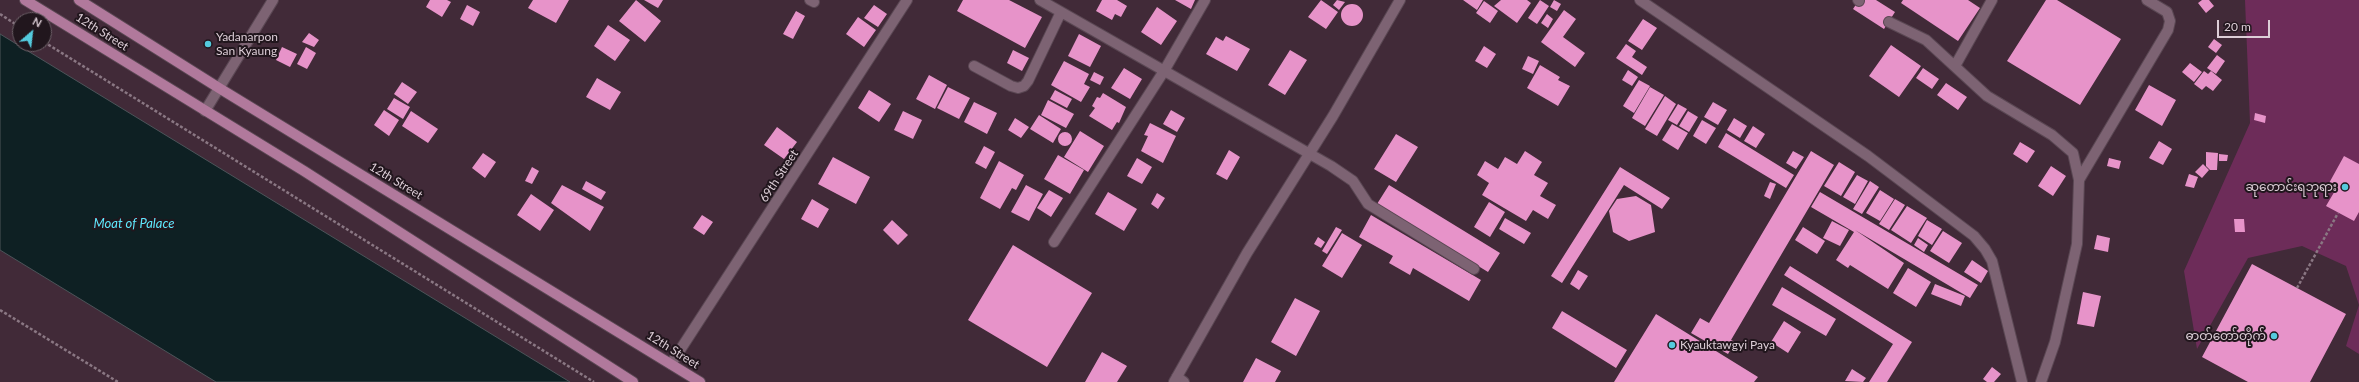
<!DOCTYPE html>
<html>
<head>
<meta charset="utf-8">
<style>
  body { margin:0 }
  #map { position:relative; width:2359px; height:382px; overflow:hidden; background:#412a38; font-family:Lato,sans-serif }
  canvas { display:block }
  .north { position:absolute; left:12px; top:12px; width:40px; height:40px; box-sizing:border-box; background:#21161d; border:1px solid #6c6067; border-radius:50%; rotate:28deg; font-size:11px; font-weight:700; line-height:16px; text-align:center; color:#ddced7 }
  .north::after { content:''; display:block; margin:auto; width:14px; height:18px; background:#54cadd; clip-path:polygon(50% 0,100% 100%,50% 72%,0 100%) }
  .scale { position:absolute; left:2217px; top:20px; width:53px; height:18px; box-sizing:border-box; border:2px solid #ddced7; border-top:0; padding-left:5px; font-size:12px; line-height:14px; white-space:nowrap; color:#ddced7; -webkit-text-stroke:3px #21161d; paint-order:stroke }
</style>
</head>
<body>
<div id="map">
<canvas width="2359" height="382"></canvas>
<div class="north">N</div>
<div class="scale">20 m</div>
</div>
<script>
const context = document.querySelector('canvas').getContext('2d');
context.lineJoin = 'round';
function fill(path, color) { context.fillStyle = color; context.fill(path, 'evenodd'); }
const poly = rows => new Path2D(rows.map(r => 'M' + r).join(''));
function strokePath(path, color, width, dash) { context.strokeStyle = color; context.lineWidth = width; context.lineCap = dash ? 'butt' : 'round'; context.setLineDash(dash || []); context.stroke(path); }
function label(font, color, halo, rows, align = 'center') {
  context.font = font + ' Lato,"Noto Sans Myanmar",sans-serif'; context.lineWidth = 4; context.setLineDash([]); context.textBaseline = 'middle'; context.strokeStyle = halo; context.fillStyle = color; for (const [text, x, y, turn = 0] of rows) {
    context.save(); context.translate(x, y); context.rotate((+turn || 0) * Math.PI / 180); context.textAlign = isNaN(turn) ? turn : align; if (halo) context.strokeText(text, 0, 0); context.fillText(text, 0, 0); context.restore();
  }
}
const green = poly([
  [2245,0,2359,0,2359,354,2346,346,2359,305,2346,266,2302,246,2248,258,2197,349,2184,271,2250,123]
]);
const water = poly([
  [0,34,570,382,216,382,0,250,0,34]
]);
const building = poly([
  [430,0,447,0,451,2,442,17,426,7],
  [533,0,569,0,556,23,528,8],
  [636,0,661,21,645,42,619,21],
  [644,0,663,0,658,8],
  [963,0,1009,0,1042,17,1025,48,957,11],
  [1102,0,1117,0,1127,6,1121,17,1115,14,1112,20,1096,11],
  [1175,0,1195,0,1191,9],
  [1321,0,1338,12,1326,29,1308,17],
  [1337,0,1345,2,1339,10,1333,5],
  [1463,0,1483,0,1477,10],
  [1501,0,1527,0,1531,3,1517,23,1494,6],
  [1540,0,1549,6,1537,24,1528,18],
  [1554,0,1561,4,1557,11,1550,7],
  [1859,0,1876,0,1895,12,1884,29,1853,9],
  [1903,0,1968,0,1980,8,1958,41,1901,3],
  [2046,0,2057,0,2121,39,2080,105,2007,61],
  [2202,0,2209,0,2214,6,2206,13,2198,3],
  [1484,1,1498,11,1490,23,1476,13],
  '1341 15a11 11 0 1 1 22 0a11 11 0 1 1-22 0Z',
  [467,5,480,12,473,26,460,19],
  [874,5,887,14,878,27,864,18],
  [1157,7,1177,21,1161,45,1141,32],
  [1564,10,1576,19,1563,37,1585,53,1575,67,1541,42],
  [796,11,805,16,793,39,783,34],
  [1547,14,1553,19,1548,28,1541,23],
  [858,17,876,30,864,47,846,34],
  [1643,19,1657,28,1642,50,1628,41],
  [608,25,630,40,615,61,594,46],
  [309,33,319,40,314,47,302,42],
  [1079,34,1101,46,1090,67,1068,56],
  [1226,36,1250,49,1237,71,1206,54,1216,37,1223,41],
  [2214,39,2222,45,2216,53,2208,47],
  [1626,44,1636,51,1632,57,1647,67,1642,75,1616,58],
  [1891,45,1921,66,1899,97,1869,76],
  [1484,46,1496,54,1487,68,1475,61],
  [282,47,297,54,290,67,276,60],
  [306,47,316,53,307,69,297,64],
  [1013,50,1029,58,1022,71,1007,63],
  [1290,50,1307,60,1285,95,1268,85],
  [2217,55,2225,61,2216,74,2207,68],
  [1528,56,1539,61,1533,74,1522,69],
  [1064,61,1089,74,1084,84,1090,87,1081,102,1051,85],
  [2190,63,2202,72,2194,82,2182,72],
  [1540,65,1560,77,1558,80,1570,86,1558,106,1527,88],
  [1124,68,1142,79,1130,99,1111,88],
  [1923,68,1939,79,1932,89,1916,78],
  [1628,70,1638,77,1632,86,1622,80],
  [2204,71,2208,74,2211,71,2222,80,2213,91,2206,86,2202,90,2194,84],
  [1094,72,1104,77,1100,85,1090,80],
  [929,75,947,85,935,109,916,99],
  [597,78,621,92,610,110,586,97],
  [1639,80,1650,86,1634,113,1623,106],
  [402,82,417,92,408,104,394,94],
  [1946,83,1967,97,1958,110,1937,95],
  [2149,85,2176,100,2162,126,2135,110],
  [948,87,970,98,959,119,937,108],
  [1650,87,1664,95,1645,126,1632,118],
  [869,90,891,104,879,122,858,108],
  [1055,90,1072,99,1067,108,1050,99],
  [1103,93,1126,107,1119,123,1117,122,1112,130,1089,116,1095,108,1092,106,1097,97,1100,98],
  [1665,96,1676,104,1657,136,1645,129],
  [394,98,410,107,403,119,387,109],
  [1048,100,1074,114,1066,128,1041,115],
  [974,102,997,113,987,134,964,122],
  [1713,102,1727,110,1718,125,1704,117],
  [1678,104,1687,109,1677,125,1668,120],
  [384,110,399,120,389,136,374,125],
  [1171,110,1185,118,1177,132,1163,124],
  [411,111,438,129,428,143,402,126],
  [903,111,922,120,913,139,894,130],
  [1688,111,1698,117,1689,132,1679,126],
  [2255,113,2266,116,2265,123,2254,120],
  [1039,115,1061,129,1053,143,1030,129],
  [1015,118,1029,127,1021,138,1008,130],
  [1734,118,1747,126,1740,138,1727,130],
  [1702,120,1716,128,1706,144,1693,136],
  [1150,123,1176,136,1163,163,1141,151,1148,136,1144,135],
  [1672,124,1688,133,1678,150,1662,140],
  [1753,126,1765,134,1756,148,1744,141],
  [777,127,797,142,784,159,764,145],
  [1080,131,1104,146,1088,172,1064,157],
  '1058 139a7 7 0 1 1 14 0a7 7 0 1 1-14 0Z',
  [1726,133,1794,175,1786,188,1718,147],
  [1396,134,1418,147,1396,182,1374,169],
  [2159,141,2172,149,2163,165,2149,158],
  [2020,142,2035,151,2027,163,2013,154],
  [984,146,995,152,986,169,975,163],
  [1229,150,1240,157,1227,180,1216,174],
  [1525,151,1542,162,1534,175,1548,183,1540,196,1556,205,1548,219,1533,210,1526,221,1482,195,1489,183,1477,175,1485,161,1498,169,1505,157,1517,164],
  [1793,151,1804,157,1796,169,1786,163],
  [1811,151,1834,165,1731,340,1735,342,1728,354,1691,333,1700,318,1709,323],
  [2206,152,2218,153,2217,170,2210,170,2206,166],
  [483,153,496,162,485,178,472,168],
  [2219,154,2228,155,2227,161,2219,161],
  [1058,155,1084,170,1070,194,1044,179],
  [2344,156,2359,164,2359,212,2354,221,2326,206,2336,189,2328,185],
  [833,157,870,177,856,204,818,184],
  [1137,158,1152,167,1142,184,1127,176],
  [2109,158,2121,161,2119,169,2107,166],
  [999,161,1024,175,1016,190,1012,188,1000,209,980,198],
  [1839,162,1855,172,1841,196,1824,186],
  [2203,164,2209,170,2202,178,2195,172],
  [2051,166,2066,176,2053,196,2038,186],
  [532,167,539,171,532,184,525,181],
  [1620,167,1670,198,1662,209,1624,185,1562,283,1551,276],
  [2189,174,2198,177,2194,188,2185,186],
  [1857,175,1868,181,1855,204,1843,197],
  [586,181,606,192,601,200,582,189],
  [1870,181,1879,187,1862,214,1853,209],
  [1770,182,1776,184,1770,199,1764,196],
  [562,185,604,207,590,231,551,203],
  [1026,185,1043,194,1029,221,1011,212],
  [1389,185,1500,253,1488,272,1377,204],
  [1049,190,1063,198,1051,217,1037,208],
  [1880,190,1894,199,1880,221,1866,213],
  [1108,192,1137,209,1124,231,1095,214],
  [1820,192,1978,285,1970,298,1855,230,1904,263,1888,289,1850,265,1848,268,1836,260,1854,232,1811,207],
  [1157,193,1165,198,1158,209,1151,204],
  [531,194,554,210,540,231,517,215],
  [1636,196,1651,205,1655,232,1629,241,1613,232,1609,211,1617,199],
  [812,199,829,209,818,228,801,219],
  [1895,199,1905,205,1889,230,1879,224],
  [1489,202,1505,212,1490,237,1474,227],
  [1907,206,1927,218,1911,243,1891,230],
  [702,215,713,222,704,235,693,228],
  [1371,215,1481,280,1469,301,1413,268,1410,275,1389,263,1393,256,1359,237],
  [1505,218,1531,233,1524,244,1499,229],
  [2234,219,2244,219,2245,232,2235,232],
  [892,220,908,235,898,245,883,230],
  [1927,220,1942,229,1932,245,1918,236],
  [1832,221,1849,230,1840,246,1823,238],
  [1336,227,1342,230,1327,254,1322,251],
  [1803,227,1825,241,1817,254,1795,240],
  [1943,231,1962,243,1949,263,1930,251],
  [1342,233,1362,245,1342,278,1322,266],
  [2097,235,2110,238,2108,252,2094,249],
  [1318,237,1325,242,1321,248,1314,244],
  [1918,238,1928,245,1924,252,1914,245],
  [1013,245,1092,293,1047,367,968,320],
  [1972,260,1988,271,1981,283,1964,272],
  [2252,264,2346,314,2310,382,2248,382,2202,357],
  [1790,266,1912,342,1887,382,1869,382,1893,344,1784,275],
  [1908,268,1931,282,1916,307,1893,293],
  [1578,270,1588,276,1579,290,1570,284],
  [1935,284,1965,296,1961,306,1931,294],
  [1782,287,1836,319,1826,336,1772,305],
  [2083,292,2101,296,2094,327,2077,324],
  [1295,298,1320,311,1296,356,1271,342],
  [1562,311,1627,350,1616,368,1552,328],
  [1656,314,1758,377,1754,382,1614,382],
  [1784,321,1801,332,1788,353,1771,342],
  [1102,352,1127,366,1117,382,1085,382],
  [1256,358,1281,371,1275,382,1243,382],
  [1992,367,2001,374,1994,382,1987,382,1983,379],
  [1852,369,1866,378,1863,382,1845,381]
]);
const path = poly([
  [0,14,20,27],
  [44,42,594,382],
  [2297,288,2338,213],
  [0,310,118,382]
]);
const service = poly([
  [1858,0,1859,1],
  [1889,22,1926,40,1987,96,2052,135,2073,153,2079,180,2077,244,2055,342,2041,382],
  [1955,66,1992,0],
  [2079,180,2168,30,2170,21,2167,12,2147,0],
  [1177,377,1184,382]
]);
const minor = poly([
  [810,0,814,2],
  [1040,0,1331,166,1353,181,1368,204,1474,269],
  [1640,0,1868,156,1974,236,1985,249,1992,261,2022,382],
  [974,66,1011,86,1018,88,1024,86,1028,81,1061,12],
  [205,111,273,0],
  [1054,242,1164,71,1205,0],
  [671,364,907,0],
  [1174,382,1247,253,1333,116,1400,0]
]);
const primary = poly([
  [25,0,304,171,633,382],
  [79,0,219,88,700,382]
]);
const markers = [
  [208,44,4,"#54cadd"],
  [2345,187,4,"#54cadd"],
  [2274,336,4,"#54cadd"],
  [1672,345,4,"#54cadd"]
];
const streetNames = [
  ["12th Street",102,32,32],
  ["69th Street",779,176,-57],
  ["12th Street",396,181,31],
  ["12th Street",673,350,32]
];
const poiNames = [
  ["Yadanarpon",216,37],
  ["San Kyaung",216,51],
  ["ဆုတောင်းရဘုရား",2337,187,"right"],
  ["ဓာတ်တော်တိုက်",2266,336,"right"],
  ["Kyauktawgyi Paya",1680,345]
];
const waterNames = [
  ["Moat of Palace",134,224]
];
fill(green, '#6d2c59');
fill(water, '#0e2023');
strokePath(water, '#4c5459', 1);
fill(building, '#e793c9');
strokePath(service, '#5a4753', 12);
strokePath(minor, '#5a4753', 12);
strokePath(primary, '#5a4753', 12);
strokePath(path, '#8a7783', 2.5, [3, 2]);
strokePath(service, '#7d6373', 10);
strokePath(minor, '#7d6373', 10);
strokePath(primary, '#b1799c', 10);
for (const [x, y, r, color] of markers) { const dot = new Path2D(); dot.arc(x, y, r, 0, 2 * Math.PI); context.fillStyle = color; context.fill(dot); strokePath(dot, '#21161d', 1.5); }
label('12px', '#ddced7', '#21161d', streetNames);
label('12px', '#ddced7', '#21161d', poiNames, 'left');
label('italic 13px', '#5ee8fd', '#21161d', waterNames);
</script>
</body>
</html>
